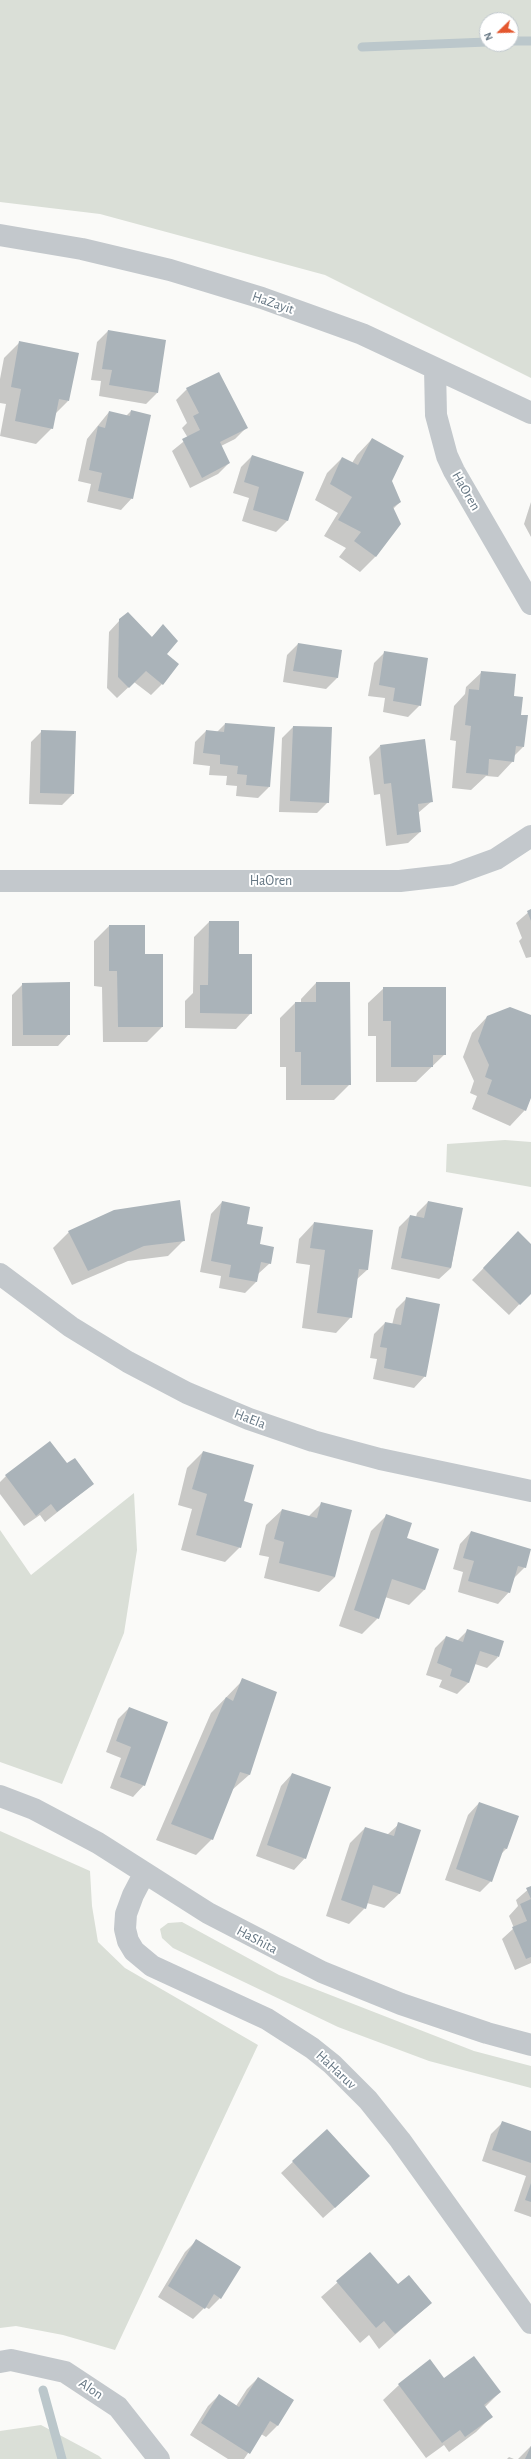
<!DOCTYPE html>
<html>
<head>
<meta charset="utf-8">
<style>
  body { margin:0 }
  #map { position:relative; width:531px; height:2459px; overflow:hidden; background:#fafaf8; font-family:"Alegreya Sans",sans-serif }
  canvas { display:block }
  .north { position:absolute; left:479px; top:12px; width:40px; height:40px; box-sizing:border-box; background:#fff; border:1px solid #c1c8cd; border-radius:50%; rotate:247deg; font-size:11px; font-weight:700; line-height:16px; text-align:center; color:#657683 }
  .north::after { content:''; display:block; margin:auto; width:14px; height:18px; background:#e4572e; clip-path:polygon(50% 0,100% 100%,50% 72%,0 100%) }
</style>
</head>
<body>
<div id="map">
<canvas width="531" height="2459"></canvas>
<div class="north">N</div>
</div>
<script>
const context = document.querySelector('canvas').getContext('2d');
context.lineJoin = 'round';
function fill(path, color) { context.fillStyle = color; context.fill(path, 'evenodd'); }
const poly = rows => new Path2D(rows.map(r => 'M' + r).join(''));
function strokePath(path, color, width, dash) { context.strokeStyle = color; context.lineWidth = width; context.lineCap = dash ? 'butt' : 'round'; context.setLineDash(dash || []); context.stroke(path); }
function label(font, color, halo, rows, align = 'center') {
  context.font = font + ' "Alegreya Sans",sans-serif'; context.lineWidth = 4; context.setLineDash([]); context.textBaseline = 'middle'; context.strokeStyle = halo; context.fillStyle = color; for (const [text, x, y, turn = 0] of rows) {
    context.save(); context.translate(x, y); context.rotate((+turn || 0) * Math.PI / 180); context.textAlign = isNaN(turn) ? turn : align; if (halo) context.strokeText(text, 0, 0); context.fillText(text, 0, 0); context.restore();
  }
}
const green = poly([
  [0,0,531,0,531,378,325,275,100,214,0,202],
  [487,20,511,20,511,44,487,44],
  [505,1140,531,1142,531,1187,446,1172,447,1144],
  [134,1493,137,1550,124,1633,62,1784,0,1762,0,1530,31,1575],
  [0,1831,90,1871,92,1906,98,1942,125,1968,258,2045,115,2350,63,2335,16,2326,0,2328],
  [182,1922,279,1975,474,2051,531,2066,531,2088,429,2061,338,2027,173,1948,162,1938,160,1929,168,1923],
  [41,2425,99,2456,102,2459,0,2459,0,2431]
]);
const shadow = poly([
  [108,331,157,393,146,404,99,396,101,381,91,380,97,342],
  [20,342,68,401,55,414,52,428,36,444,0,436,6,404,0,403,0,379,4,358],
  [187,389,246,428,235,439,221,446,229,463,218,474,190,488,172,451,188,438,182,428,187,423,176,400],
  [131,411,132,498,121,510,87,502,91,484,78,481,87,439,109,412,126,416],
  [372,439,400,502,393,509,399,524,375,557,360,572,339,557,346,548,324,536,338,513,315,500,327,473,342,458,352,463,357,455],
  [252,456,302,472,287,521,276,532,242,521,249,498,233,493,241,467],
  [531,502,531,537,524,524],
  [120,620,151,638,163,626,166,654,162,684,151,695,134,682,117,698,107,688,109,632],
  [298,644,341,651,337,678,326,689,283,682,287,655],
  [385,652,420,705,408,717,383,712,385,698,368,696,374,663],
  [482,672,512,696,520,716,523,747,514,756,513,761,498,777,486,776,471,790,452,788,456,741,450,740,454,706,465,694,466,687],
  [225,724,269,787,258,798,236,796,237,786,226,785,227,776,209,775,210,766,193,764,195,742,206,731,217,732],
  [293,727,328,802,317,813,279,812,282,738],
  [42,731,73,794,62,805,29,804,31,742],
  [380,746,432,801,418,813,420,832,408,843,386,846,380,794,374,795,369,757],
  [531,910,531,957,526,958,519,941,522,938,516,923],
  [209,922,238,955,251,1013,236,1029,185,1028,185,1001,193,993,194,937],
  [109,926,162,1027,147,1042,103,1042,102,987,94,986,94,941],
  [316,983,350,1084,334,1100,286,1100,286,1067,280,1067,280,1018,295,1003,301,1003,301,999],
  [23,984,69,1034,58,1046,12,1046,12,995],
  [384,988,445,1054,416,1082,376,1082,376,1036,368,1036,368,1003],
  [531,1016,531,1096,525,1110,510,1126,472,1109,477,1096,470,1093,474,1081,463,1057,472,1033,487,1017],
  [222,1202,246,1225,270,1263,258,1274,256,1282,245,1293,219,1288,221,1276,200,1272,211,1214],
  [428,1202,462,1208,451,1268,439,1279,391,1269,399,1227,410,1216,416,1217,417,1213],
  [314,1223,372,1231,367,1270,356,1280,351,1317,336,1333,302,1328,310,1265,296,1263,299,1239],
  [69,1232,184,1240,168,1256,128,1261,72,1285,53,1248],
  [507,1244,531,1246,531,1292,509,1315,472,1280],
  [407,1298,425,1376,414,1388,373,1379,377,1359,370,1358,374,1334,385,1323,392,1325,396,1309],
  [203,1452,243,1502,240,1547,225,1562,181,1550,192,1509,178,1505,187,1468],
  [67,1465,93,1484,45,1522,40,1515,24,1526,0,1494,0,1482,6,1476],
  [322,1503,335,1577,319,1592,264,1578,269,1557,259,1555,266,1525,282,1510,308,1517],
  [386,1516,406,1539,438,1550,424,1590,409,1605,385,1597,378,1618,362,1634,339,1626,371,1531],
  [471,1532,525,1567,514,1578,509,1592,498,1604,458,1592,463,1572,453,1569,460,1544],
  [468,1630,498,1657,487,1668,475,1664,468,1683,457,1694,439,1687,442,1680,426,1675,435,1648,446,1637,457,1641],
  [243,1680,276,1693,249,1775,232,1790,212,1839,196,1855,156,1840,211,1713],
  [129,1708,144,1785,133,1797,110,1788,121,1758,106,1752,118,1719],
  [292,1774,305,1858,294,1870,256,1856,281,1786],
  [479,1803,507,1848,501,1854,491,1881,480,1892,445,1880,468,1815],
  [399,1824,400,1893,384,1908,367,1903,365,1908,349,1924,326,1916,350,1843,365,1828,387,1835],
  [531,1887,531,1963,515,1970,502,1939,514,1928,509,1916,518,1906,516,1900],
  [502,2123,531,2132,531,2217,514,2211,526,2176,482,2161,491,2134],
  [327,2130,358,2187,323,2218,281,2173],
  [197,2240,220,2298,209,2309,205,2307,193,2319,158,2297,185,2252],
  [370,2254,397,2286,431,2303,379,2349,369,2335,360,2343,321,2297],
  [258,2378,293,2400,277,2426,266,2437,261,2434,244,2459,228,2459,190,2435,208,2406,219,2395,236,2406,247,2389],
  [444,2380,500,2392,484,2408,491,2417,476,2432,449,2452,444,2445,426,2458,383,2400,399,2385],
  [531,2446,531,2459,518,2459],
  [509,2457,514,2459,507,2459]
]);
const stream = poly([
  [511,41,531,41],
  [362,47,487,42],
  [43,2390,62,2459]
]);
const building = poly([
  [108,330,166,340,158,393,109,385,112,370,102,369],
  [19,341,79,353,69,401,59,399,53,429,15,421,21,389,11,387],
  [219,372,248,428,220,442,230,463,202,478,182,439,200,430,193,416,199,413,186,388],
  [131,410,151,415,133,499,98,491,102,473,89,470,98,426,105,428,109,411,130,416],
  [372,438,404,456,392,481,401,502,393,507,401,524,376,557,354,541,361,532,338,520,352,497,330,484,342,457,358,465],
  [252,455,304,472,288,521,253,510,259,487,244,482],
  [128,612,152,637,163,624,178,641,167,654,179,664,163,685,146,671,129,688,118,677,119,619],
  [298,643,342,650,338,678,293,671],
  [384,651,428,658,421,706,393,701,395,688,379,685],
  [481,671,516,674,514,696,523,697,521,715,528,715,524,747,516,746,514,762,489,759,488,775,466,773,471,726,465,725,469,689,479,690],
  [225,723,275,727,270,787,246,785,247,775,237,774,238,766,220,764,220,755,203,753,206,730,224,732],
  [293,726,332,727,329,803,290,801],
  [41,730,76,731,74,794,40,793],
  [425,739,433,802,418,804,421,832,397,835,391,783,384,784,380,745],
  [531,909,531,921,527,911],
  [209,921,239,921,239,954,252,954,252,1014,200,1013,200,985,208,985],
  [109,925,145,925,145,954,163,954,163,1027,118,1027,117,971,109,971],
  [70,982,70,1035,23,1035,22,983],
  [316,982,350,982,351,1085,301,1085,301,1052,295,1052,295,1002,316,1002],
  [383,987,446,987,446,1055,433,1055,433,1067,391,1067,391,1021,383,1021],
  [510,1007,531,1015,531,1098,526,1111,487,1094,492,1080,485,1077,489,1065,478,1041,487,1016],
  [180,1200,185,1241,144,1246,88,1271,68,1231,114,1210],
  [222,1201,250,1207,247,1224,263,1227,260,1244,274,1247,271,1264,261,1262,257,1282,229,1277,231,1265,211,1261],
  [428,1201,463,1208,451,1268,401,1258,410,1215,424,1218],
  [314,1222,373,1230,368,1270,359,1269,352,1318,317,1313,325,1250,310,1248],
  [518,1231,531,1244,531,1294,520,1305,483,1268],
  [406,1297,440,1304,426,1377,384,1368,387,1348,380,1347,385,1322,401,1325],
  [50,1441,67,1463,75,1458,94,1484,57,1512,51,1504,36,1516,5,1475],
  [203,1451,254,1465,244,1501,253,1504,241,1548,196,1535,207,1494,192,1489],
  [321,1502,352,1510,335,1577,279,1563,284,1542,274,1539,282,1509,317,1518],
  [386,1514,412,1523,407,1538,439,1549,425,1590,392,1579,379,1619,354,1610],
  [471,1531,531,1549,526,1568,518,1566,510,1593,468,1581,474,1561,463,1558],
  [467,1629,504,1641,499,1657,480,1651,469,1683,450,1676,452,1669,437,1663,446,1636,463,1642],
  [242,1678,277,1692,250,1775,240,1772,213,1840,171,1824,226,1697,233,1701],
  [129,1707,168,1722,145,1786,120,1777,131,1747,116,1741],
  [292,1773,331,1787,306,1859,267,1845],
  [479,1802,519,1816,507,1849,504,1848,492,1882,456,1869],
  [398,1822,421,1830,400,1894,373,1885,366,1909,341,1900,365,1827,394,1836],
  [531,1886,531,1957,526,1959,512,1927,527,1921,520,1904,531,1899,526,1888],
  [502,2121,531,2131,531,2163,492,2150],
  [327,2129,370,2176,335,2208,292,2161],
  [531,2183,531,2202,525,2200],
  [196,2239,241,2267,221,2299,214,2294,205,2309,168,2286],
  [370,2252,398,2284,409,2275,432,2303,395,2334,384,2321,376,2328,336,2281],
  [474,2356,501,2392,484,2405,493,2417,465,2437,460,2430,442,2443,398,2384,430,2359,444,2378],
  [258,2377,294,2400,278,2426,270,2421,250,2454,201,2423,219,2394,239,2407],
  [531,2446,531,2459,525,2459]
]);
const minor = poly([
  [0,235,82,249,170,270,262,298,362,334,531,413],
  [435,368,436,415,447,456,454,471,531,604],
  [0,881,400,881,452,875,496,859,531,836],
  [0,1274,71,1327,128,1362,187,1393,249,1419,313,1441,380,1459,531,1491],
  [0,1796,34,1809,98,1843,208,1913,322,1972,401,2004,487,2033,531,2045],
  [144,1874,133,1895,126,1914,125,1929,128,1941,134,1951,152,1966,267,2019,312,2048,332,2064,368,2100,400,2140,531,2323],
  [0,2362,11,2360,65,2372,118,2407,159,2459]
]);
const streetNames = [
  ["HaZayit",273,303,19],
  ["HaOren",466,491,60],
  ["HaOren",271,881],
  ["HaEla",250,1419,21],
  ["HaShita",257,1940,28],
  ["HaHaruv",336,2070,43],
  ["Alon",91,2389,34]
];
fill(green, '#dadfd7');
fill(shadow, '#0003');
strokePath(stream, '#bbc7cb', 9);
fill(building, '#aab3b9');
strokePath(minor, '#c3c8cc', 22);
label('14px', '#657683', '#fff', streetNames);
</script>
</body>
</html>
